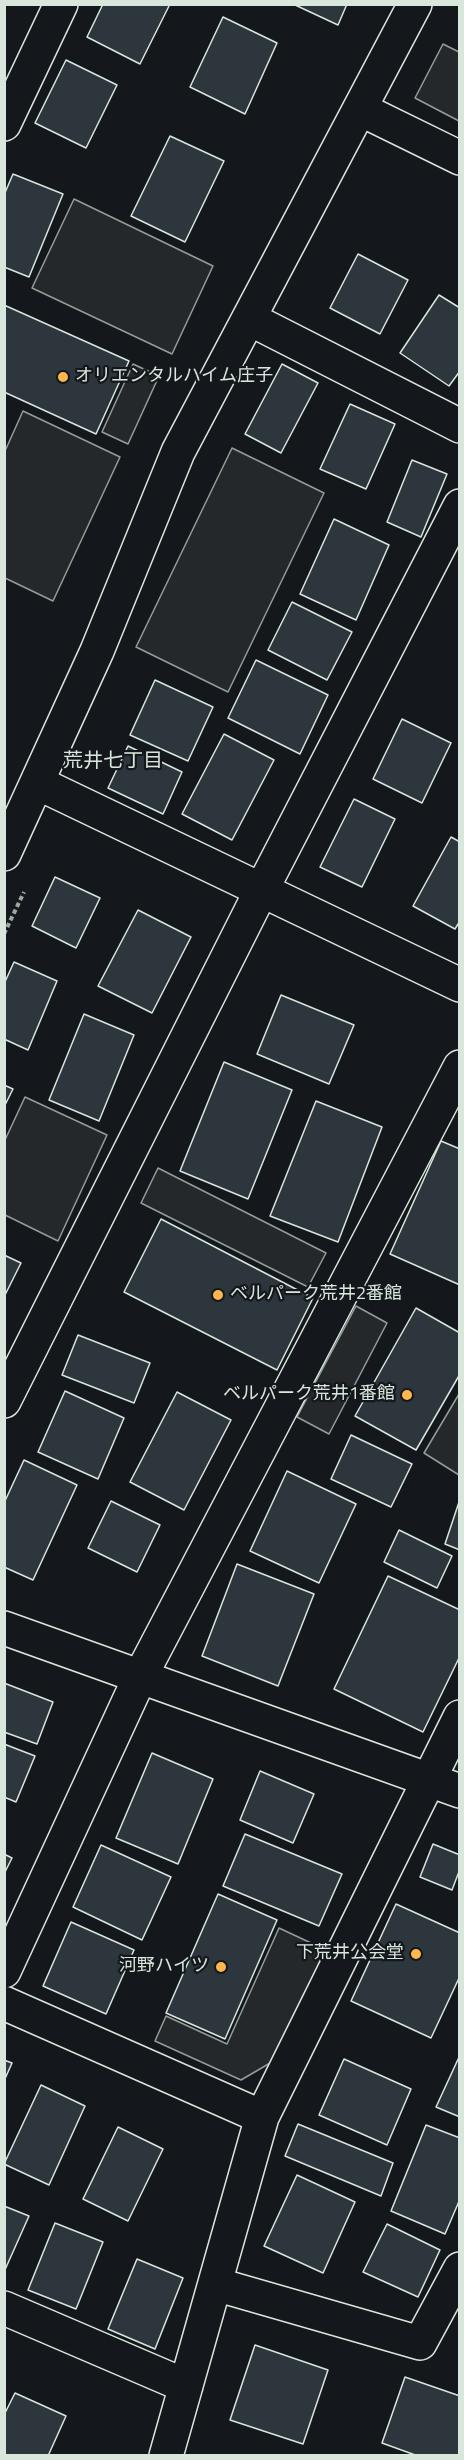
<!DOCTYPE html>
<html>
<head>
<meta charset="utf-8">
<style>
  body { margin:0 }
  #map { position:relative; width:464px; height:2460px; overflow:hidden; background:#14181c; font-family:"Titillium Web",sans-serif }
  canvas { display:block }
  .frame { position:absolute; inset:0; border:6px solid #d8e6dc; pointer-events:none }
</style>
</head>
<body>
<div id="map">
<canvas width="464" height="2460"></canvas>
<div class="frame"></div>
</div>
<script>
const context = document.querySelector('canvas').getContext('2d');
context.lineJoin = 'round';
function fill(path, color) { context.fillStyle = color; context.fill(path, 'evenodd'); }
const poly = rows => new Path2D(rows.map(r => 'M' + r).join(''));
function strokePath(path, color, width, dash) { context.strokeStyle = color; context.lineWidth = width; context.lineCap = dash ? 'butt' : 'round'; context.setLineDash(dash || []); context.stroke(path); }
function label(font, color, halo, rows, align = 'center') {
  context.font = font + ' "Titillium Web","Noto Sans JP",sans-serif'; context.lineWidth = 4.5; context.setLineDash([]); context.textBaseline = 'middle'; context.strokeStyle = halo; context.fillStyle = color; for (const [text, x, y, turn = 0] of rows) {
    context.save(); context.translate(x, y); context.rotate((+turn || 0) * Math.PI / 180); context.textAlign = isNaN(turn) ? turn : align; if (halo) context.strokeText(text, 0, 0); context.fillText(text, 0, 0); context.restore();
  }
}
const parking = poly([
  [443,44,459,52,459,121,415,98,443,44],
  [74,199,213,266,172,354,32,288,74,199],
  [133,364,159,376,128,444,102,432,133,364],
  [23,411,120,457,53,601,5,578,5,451,23,411],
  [232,448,324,493,228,692,136,647,232,448],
  [25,1097,107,1135,58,1241,5,1215,5,1140,25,1097],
  [158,1168,326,1253,308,1287,141,1203,158,1168],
  [356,1306,387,1323,329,1434,297,1417,356,1306],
  [459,1394,460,1474,459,1475,424,1453,459,1394],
  [279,1928,326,1950,277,2059,241,2080,155,2041,166,2016,227,2044,279,1928]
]);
const building = poly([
  [103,4,170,4,140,64,87,37,103,4],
  [293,4,347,4,338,25,293,4],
  [223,17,277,43,245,114,190,87,223,17],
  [66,60,117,85,86,148,35,123,66,60],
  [170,136,224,161,185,242,131,216,170,136],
  [13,174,63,194,29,277,4,267,4,195,13,174],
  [358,254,408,280,380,334,330,308,358,254],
  [439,295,460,308,460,371,449,386,400,353,439,295],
  [4,305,129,361,96,434,4,392,4,305],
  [282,364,318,383,281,453,245,434,282,364],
  [350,404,395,424,366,489,320,469,350,404],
  [412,460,447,474,421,537,387,522,412,460],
  [334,519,389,545,356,620,300,594,334,519],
  [292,602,352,632,327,680,268,650,292,602],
  [256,660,328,695,300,754,228,718,256,660],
  [155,680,213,707,188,761,130,735,155,680],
  [402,719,451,743,422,803,373,779,402,719],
  [224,734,274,760,232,840,182,814,224,734],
  [128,746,182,772,163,814,108,788,128,746],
  [354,799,395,819,362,887,320,867,354,799],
  [451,837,460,842,460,921,455,929,413,906,451,837],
  [55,877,100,898,76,948,32,926,55,877],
  [138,910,191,937,152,1013,98,986,138,910],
  [14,962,57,981,28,1050,4,1039,4,984,14,962],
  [281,995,354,1025,329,1084,257,1054,281,995],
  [84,1014,134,1035,99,1121,49,1100,84,1014],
  [224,1062,292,1090,248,1199,180,1171,224,1062],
  [4,1085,13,1089,4,1107,4,1085],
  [316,1101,382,1127,338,1242,270,1216,316,1101],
  [441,1141,460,1149,460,1285,390,1254,441,1141],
  [161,1219,313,1298,277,1370,124,1292,161,1219],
  [4,1255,21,1263,4,1297,4,1255],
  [416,1308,460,1333,460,1374,416,1450,355,1416,416,1308],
  [78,1335,150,1363,134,1403,62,1375,78,1335],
  [65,1391,124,1418,98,1479,38,1452,65,1391],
  [177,1392,231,1420,184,1510,130,1482,177,1392],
  [351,1435,412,1464,391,1507,331,1479,351,1435],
  [24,1460,77,1485,33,1580,4,1567,4,1503,24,1460],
  [287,1471,356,1504,319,1583,250,1551,287,1471],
  [460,1499,460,1550,445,1544,460,1499],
  [111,1501,160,1525,137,1572,88,1548,111,1501],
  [399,1530,452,1556,437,1588,384,1562,399,1530],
  [237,1564,314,1594,278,1686,202,1656,237,1564],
  [388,1576,460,1610,460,1656,423,1732,334,1689,388,1576],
  [4,1683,53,1702,37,1744,4,1732,4,1683],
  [4,1744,35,1756,16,1802,4,1797,4,1744],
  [152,1753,213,1779,178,1864,116,1838,152,1753],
  [260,1771,314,1794,293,1843,240,1820,260,1771],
  [245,1834,342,1874,319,1926,223,1886,245,1834],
  [433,1844,460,1855,460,1869,452,1890,420,1877,433,1844],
  [101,1845,171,1877,142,1940,73,1907,101,1845],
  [4,1854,12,1858,4,1874,4,1854],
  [218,1894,277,1920,225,2039,166,2013,218,1894],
  [396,1904,460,1933,460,1976,431,2038,351,2001,396,1904],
  [71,1922,134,1950,106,2014,43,1986,71,1922],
  [460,2055,460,2117,436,2107,460,2055],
  [344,2059,411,2089,387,2145,319,2115,344,2059],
  [4,2060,12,2063,4,2081,4,2060],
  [41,2085,85,2106,49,2185,4,2164,41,2085],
  [298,2124,393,2163,381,2196,285,2156,298,2124],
  [426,2125,460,2138,460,2199,445,2234,391,2211,426,2125],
  [118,2127,163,2149,128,2221,83,2199,118,2127],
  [297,2175,355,2202,323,2273,264,2246,297,2175],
  [4,2206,29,2216,4,2272,4,2206],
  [55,2223,103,2242,76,2309,28,2290,55,2223],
  [387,2224,440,2250,418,2297,363,2272,387,2224],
  [137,2259,183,2278,155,2349,108,2329,137,2259],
  [255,2345,328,2370,303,2444,230,2420,255,2345],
  [405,2377,460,2396,460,2456,418,2456,382,2443,405,2377],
  [15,2393,66,2416,48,2456,4,2456,4,2415,15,2393]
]);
const path = poly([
  [4,934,24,892]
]);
const minor = poly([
  [360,109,460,158],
  [4,124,61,4],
  [250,319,460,426],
  [38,783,460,985],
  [4,1401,262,889,460,506],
  [4,1628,460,1791],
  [4,1971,140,1677,460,1067],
  [4,2003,262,2117],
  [215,2284,420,2343,460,2269],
  [4,2308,186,2386],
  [166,2456,262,2117,460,1717]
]);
const tertiary = poly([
  [4,854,97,651,178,452,415,4]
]);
const markers = [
  [63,377,6,"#ffb74d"],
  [218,1295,6,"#ffb74d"],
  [407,1395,6,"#ffb74d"],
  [416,1954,6,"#ffb74d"],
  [221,1967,6,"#ffb74d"]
];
const poiNames = [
  ["オリエンタルハイム庄子",75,377,"left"],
  ["ベルパーク荒井2番館",230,1295,"left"],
  ["ベルパーク荒井1番館",395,1395],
  ["下荒井公会堂",404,1954],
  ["河野ハイツ",209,1967]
];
const neighbourhoodNames = [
  ["荒井七丁目",113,762]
];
fill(parking, '#24282b');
strokePath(parking, '#939e99', 1.5);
fill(building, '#2c363c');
strokePath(building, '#d8e6dc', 1.5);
strokePath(minor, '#d8e6dc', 36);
strokePath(tertiary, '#d8e6dc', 36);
strokePath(path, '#9da8a2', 4, [4.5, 3]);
strokePath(minor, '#14181c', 33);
strokePath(tertiary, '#14181c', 33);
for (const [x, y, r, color] of markers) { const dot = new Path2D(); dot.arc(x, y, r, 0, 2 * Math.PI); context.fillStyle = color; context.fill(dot); strokePath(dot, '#14181c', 2); }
label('18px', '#d8e6dc', '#14181c', poiNames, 'right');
label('20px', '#d8e6dc', '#14181c', neighbourhoodNames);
</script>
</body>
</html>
